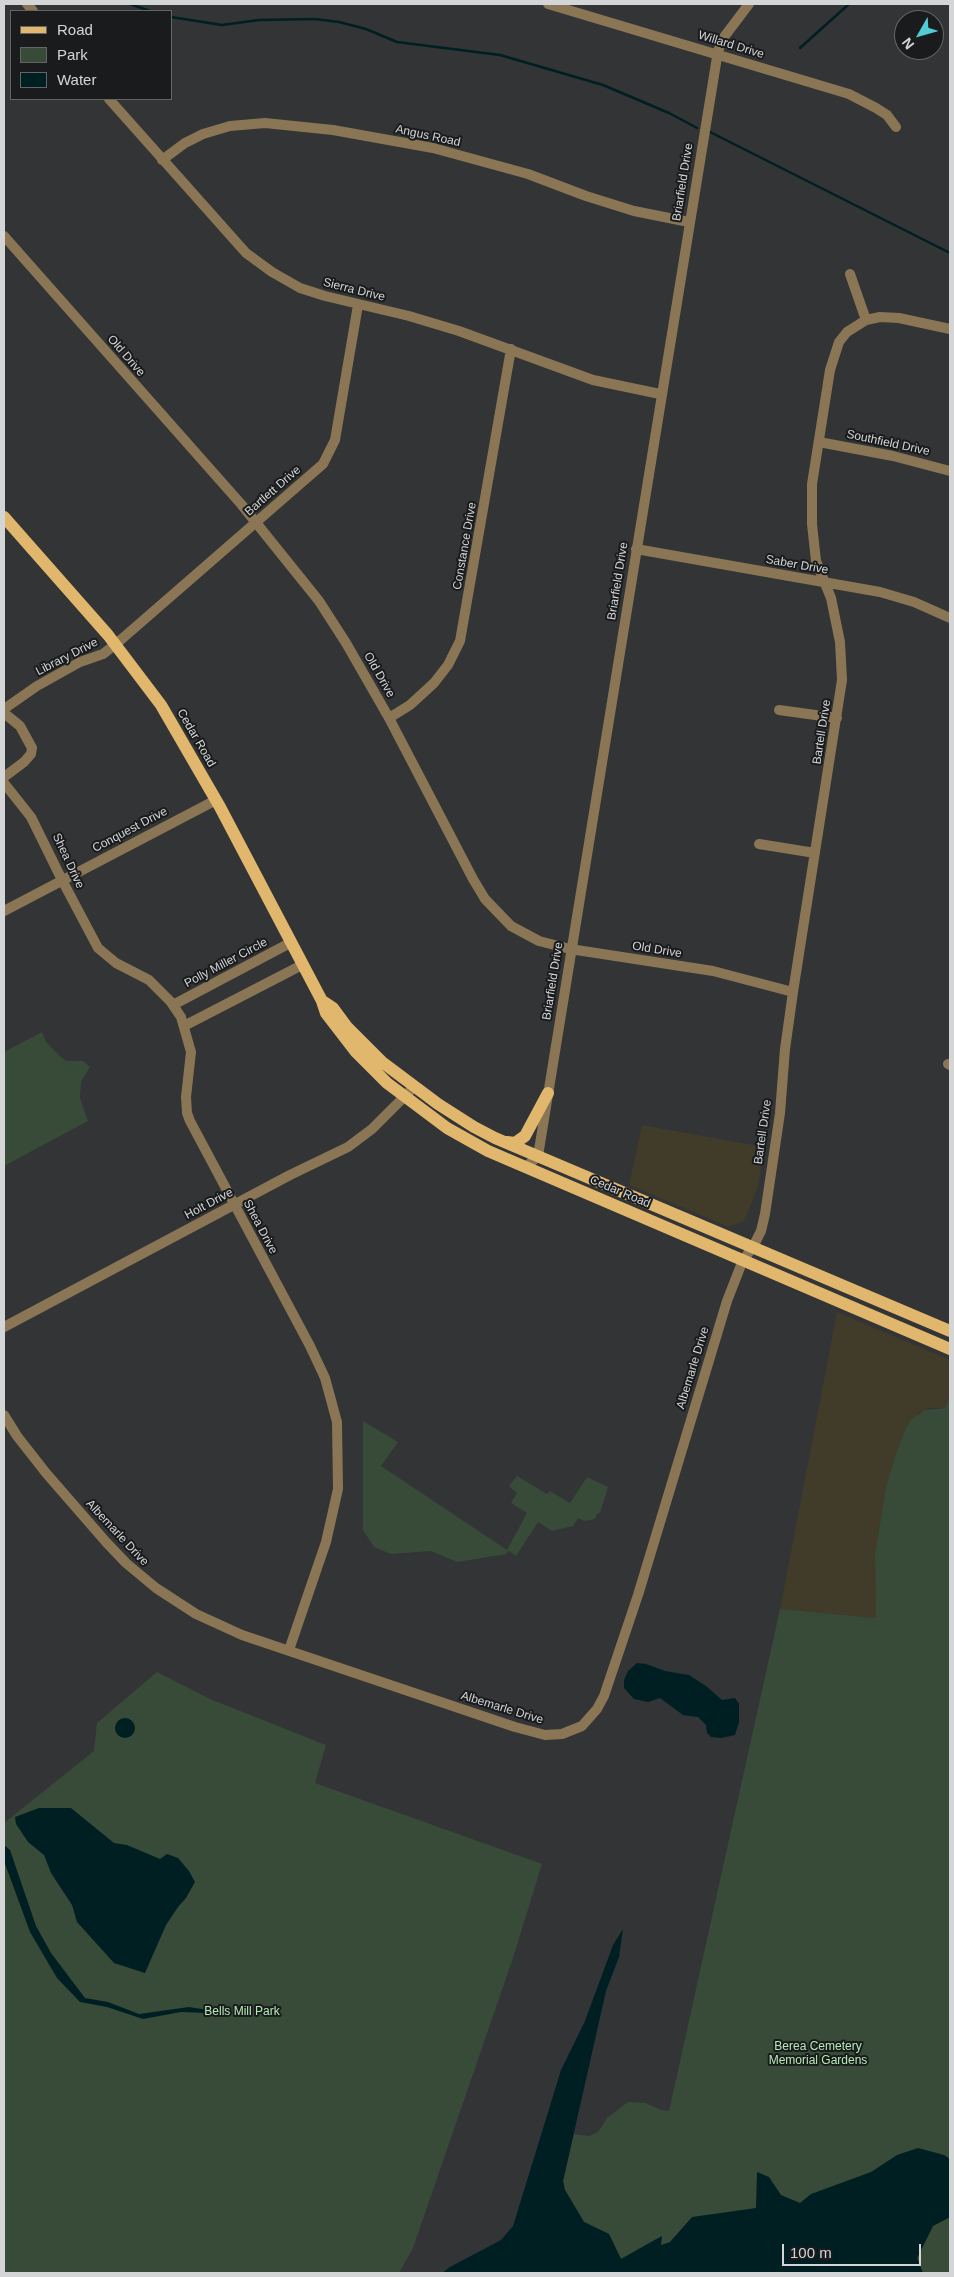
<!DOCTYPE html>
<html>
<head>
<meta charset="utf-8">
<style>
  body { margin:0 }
  #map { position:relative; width:954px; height:2277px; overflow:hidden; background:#323436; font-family:Arial,sans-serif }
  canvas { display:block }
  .frame { position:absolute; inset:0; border:5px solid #d4d5d7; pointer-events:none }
  .legend { position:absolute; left:10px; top:10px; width:162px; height:90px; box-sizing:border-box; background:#1a1b1d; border:1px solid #646567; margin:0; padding:6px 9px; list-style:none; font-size:15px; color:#d4d5d7 }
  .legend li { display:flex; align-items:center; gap:10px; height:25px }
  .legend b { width:25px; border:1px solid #646567 }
  .north { position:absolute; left:894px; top:10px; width:50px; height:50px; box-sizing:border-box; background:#1a1b1d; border:1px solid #646567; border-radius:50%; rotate:232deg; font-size:14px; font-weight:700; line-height:20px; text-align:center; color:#d4d5d7 }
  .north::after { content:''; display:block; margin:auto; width:18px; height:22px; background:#51ccd4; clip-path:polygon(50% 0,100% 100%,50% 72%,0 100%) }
  .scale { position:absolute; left:782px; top:2244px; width:139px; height:22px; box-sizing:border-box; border:2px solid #d4d5d7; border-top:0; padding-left:6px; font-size:15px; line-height:18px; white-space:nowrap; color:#d4d5d7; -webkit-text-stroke:4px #1a1b1d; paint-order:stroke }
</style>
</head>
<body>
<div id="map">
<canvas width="954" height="2277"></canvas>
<div class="frame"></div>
<ul class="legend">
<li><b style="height:6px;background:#e1b76d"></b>Road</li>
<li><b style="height:14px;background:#384b38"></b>Park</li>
<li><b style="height:14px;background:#001f23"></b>Water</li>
</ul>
<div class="north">N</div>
<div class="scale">100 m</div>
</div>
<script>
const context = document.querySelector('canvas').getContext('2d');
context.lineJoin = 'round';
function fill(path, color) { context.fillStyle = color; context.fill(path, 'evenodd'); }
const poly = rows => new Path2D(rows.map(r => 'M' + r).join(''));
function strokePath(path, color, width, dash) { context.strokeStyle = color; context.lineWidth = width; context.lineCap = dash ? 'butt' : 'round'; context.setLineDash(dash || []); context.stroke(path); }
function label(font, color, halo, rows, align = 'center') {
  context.font = font + ' Arial,sans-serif'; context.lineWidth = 4; context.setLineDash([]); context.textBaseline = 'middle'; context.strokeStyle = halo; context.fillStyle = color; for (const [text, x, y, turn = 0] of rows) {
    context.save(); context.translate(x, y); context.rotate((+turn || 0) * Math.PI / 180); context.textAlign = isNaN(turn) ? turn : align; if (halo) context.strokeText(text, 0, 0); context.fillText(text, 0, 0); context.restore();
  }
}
const commercial = poly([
  [642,1125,764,1147,758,1187,744,1221,729,1227,629,1185],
  [837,1312,950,1360,950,1396,945,1408,930,1408,919,1413,894,1460,886,1487,875,1554,876,1618,780,1609]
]);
const green = poly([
  [42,1032,46,1042,61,1057,67,1061,83,1061,90,1067,81,1082,80,1098,88,1121,4,1166,4,1052],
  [950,1396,950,2166,680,2241,654,2254,656,2239,621,2259,609,2234,584,2222,565,2190,563,2181,574,2134,590,2136,598,2132,607,2118,628,2102,645,2103,661,2110,669,2111,780,1609,876,1618,875,1554,886,1487,894,1460,906,1428,912,1419,925,1410,945,1408],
  [363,1421,398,1442,381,1466,507,1550,527,1513,511,1503,517,1493,509,1486,517,1476,547,1494,550,1491,570,1503,587,1477,608,1487,600,1513,597,1514,595,1519,584,1521,578,1518,573,1526,552,1531,538,1522,516,1556,509,1551,506,1554,457,1562,431,1551,391,1554,374,1547,363,1530],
  [157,1672,210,1699,326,1745,315,1783,542,1864,513,1958,413,2248,399,2273,4,2273,4,1823,94,1751,97,1723],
  [950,2217,950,2273,923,2273,917,2259,933,2226]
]);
const water = poly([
  [637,1663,646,1664,665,1671,689,1675,706,1686,722,1700,735,1698,739,1704,739,1722,735,1735,721,1738,711,1737,707,1733,706,1725,698,1717,683,1715,660,1698,648,1702,634,1699,624,1688,624,1680,628,1671],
  '115 1728a10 10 0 1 1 20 0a10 10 0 1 1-20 0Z',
  [39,1808,71,1808,114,1843,127,1845,160,1859,167,1854,178,1858,189,1871,195,1882,186,1898,178,1907,166,1925,145,1973,114,1963,77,1922,72,1905,51,1873,44,1855,28,1842,16,1824,15,1817],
  [4,1845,10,1850,36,1926,51,1953,85,1998,108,2002,139,2014,189,2007,233,2014,181,2012,143,2019,107,2007,80,2002,57,1978,30,1932,4,1861],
  [623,1929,619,1957,606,1991,563,2181,565,2190,584,2222,609,2234,621,2259,662,2236,661,2245,670,2242,692,2217,756,2208,757,2172,769,2177,781,2195,800,2203,811,2194,871,2172,897,2155,918,2148,944,2155,950,2159,950,2217,933,2226,917,2258,923,2273,442,2273,450,2267,501,2240,513,2226,561,2070,585,2021,613,1945]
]);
const stream = poly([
  [130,4,150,11],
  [171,17,222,25,259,20,315,19,339,22,366,29,397,42,500,55,603,85,669,113,697,128],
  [800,48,849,4],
  [708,131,950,253]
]);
const minor = poly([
  [27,4,33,11],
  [548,4,849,94,876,108,887,115,896,127],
  [109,99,246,253,272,272,300,288,325,296,409,316,459,331,593,380,660,394],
  [162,160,185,143,203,134,230,126,265,123,333,130,433,148,528,174,586,196,634,211,689,222],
  [4,236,241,504,319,601,346,643,389,718,473,879,485,899,511,926,539,941,570,949,713,971,793,992],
  [850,274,866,320],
  [819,442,893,456,950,471],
  [636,549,880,592,914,602,950,618],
  [4,709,37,686,80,662,103,654,116,644,323,464,335,440,358,305],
  [779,710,837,718],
  [4,713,20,726,32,748,31,754,24,762,4,777],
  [389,718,410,705,434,683,448,665,460,641,511,349],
  [4,783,31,817,62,880,98,948,116,963,149,980,170,1001,181,1017,191,1052,186,1097,187,1113,190,1121,310,1346,325,1378,337,1422,338,1489,326,1542,289,1650],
  [759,844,815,853],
  [4,911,216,800],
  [173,1005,290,943],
  [184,1026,302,965],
  [948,1064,950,1065],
  [753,1247,761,1231,765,1214,780,1113,785,1049,793,992,842,680,840,642,831,598,816,561,812,524,812,484,830,370,839,342,847,332,866,320,880,317,899,318,950,329]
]);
const tertiary = poly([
  [526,1167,538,1156,718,51,724,37,749,4],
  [4,1327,290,1175,348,1147,372,1129,410,1091],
  [4,1415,17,1436,46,1473,106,1542,126,1563,156,1588,196,1614,242,1635,515,1727,545,1735,562,1734,582,1726,597,1709,604,1696,638,1595,727,1301,743,1260,753,1247]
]);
const primary = poly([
  [4,517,108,635,161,705,220,807,322,1001,326,1013,356,1052,387,1083,447,1128,488,1151,950,1349],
  [324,1002,333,1008,347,1027,382,1062,438,1104,474,1127,495,1138,950,1331],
  [507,1142,515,1143,525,1136,548,1093]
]);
const streetNames = [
  ["Willard Drive",731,45,17],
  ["Angus Road",428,136,12],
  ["Briarfield Drive",683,182,-81],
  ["Sierra Drive",354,290,14],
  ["Old Drive",126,356,49],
  ["Southfield Drive",888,443,12],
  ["Bartlett Drive",273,491,-41],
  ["Constance Drive",465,546,-80],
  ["Saber Drive",797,565,10],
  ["Briarfield Drive",618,581,-81],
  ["Library Drive",67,657,-27],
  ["Old Drive",379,675,60],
  ["Bartell Drive",822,732,-81],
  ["Cedar Road",196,738,60],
  ["Conquest Drive",130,830,-28],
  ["Shea Drive",68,861,65],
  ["Old Drive",657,950,9],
  ["Polly Miller Circle",226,963,-28],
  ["Briarfield Drive",553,981,-81],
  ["Bartell Drive",763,1132,-82],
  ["Cedar Road",620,1192,23],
  ["Holt Drive",209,1204,-28],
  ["Shea Drive",260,1227,62],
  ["Albemarle Drive",693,1368,-73],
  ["Albemarle Drive",117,1533,47],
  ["Albemarle Drive",502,1708,17]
];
const parkNames = [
  ["Bells Mill Park",242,2012],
  ["Berea Cemetery",818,2047],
  ["Memorial Gardens",818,2061]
];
fill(commercial, '#413b29');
fill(green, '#384b38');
fill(water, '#001f23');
strokePath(stream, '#001f23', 2.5);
strokePath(minor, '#8a7654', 10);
strokePath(tertiary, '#8a7654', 10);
strokePath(primary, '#e1b76d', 12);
label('12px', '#d4d5d7', '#1a1b1d', streetNames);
label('12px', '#b4ebb5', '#1a1b1d', parkNames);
</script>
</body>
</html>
